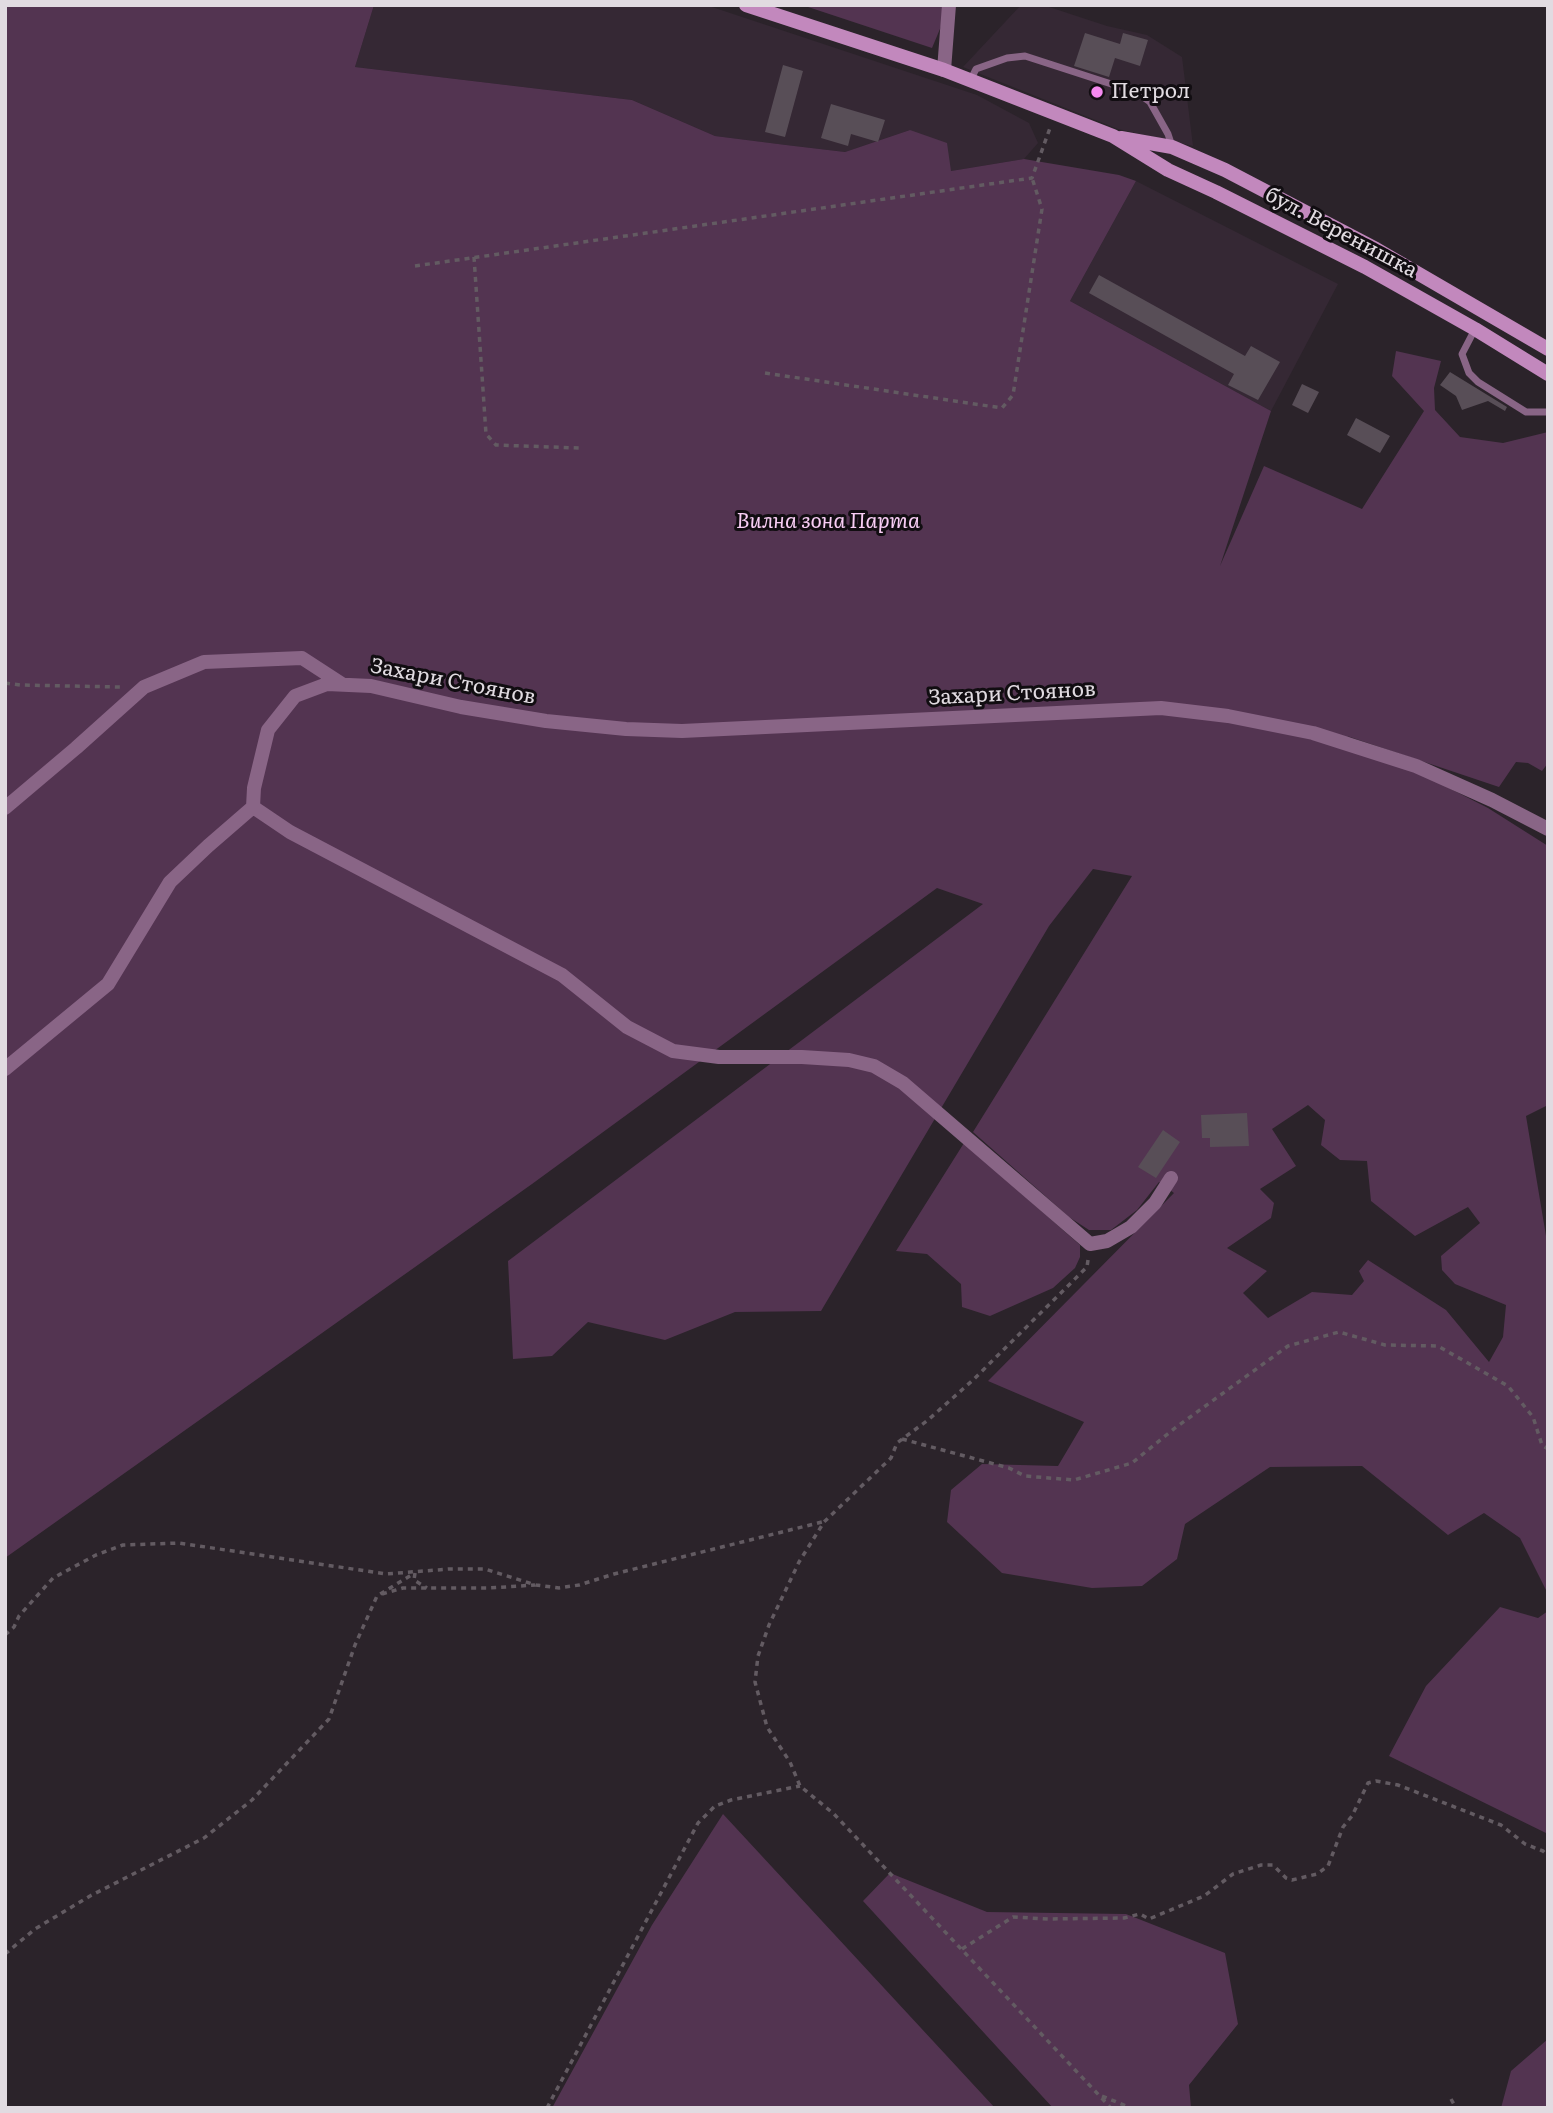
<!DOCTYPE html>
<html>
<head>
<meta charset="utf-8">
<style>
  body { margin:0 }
  #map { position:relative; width:1553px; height:2113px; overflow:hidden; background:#2b232a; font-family:Literata,serif }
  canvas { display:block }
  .frame { position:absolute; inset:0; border:7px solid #e1dbe1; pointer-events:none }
</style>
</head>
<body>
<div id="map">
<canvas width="1553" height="2113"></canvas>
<div class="frame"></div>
</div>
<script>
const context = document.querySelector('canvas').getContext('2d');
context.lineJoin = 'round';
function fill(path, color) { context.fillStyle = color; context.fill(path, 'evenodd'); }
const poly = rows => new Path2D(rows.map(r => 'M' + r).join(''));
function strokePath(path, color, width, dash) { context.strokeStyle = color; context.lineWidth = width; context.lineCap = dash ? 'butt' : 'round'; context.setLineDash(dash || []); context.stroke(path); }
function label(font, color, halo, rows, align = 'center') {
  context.font = font + ' Literata,serif'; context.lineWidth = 6; context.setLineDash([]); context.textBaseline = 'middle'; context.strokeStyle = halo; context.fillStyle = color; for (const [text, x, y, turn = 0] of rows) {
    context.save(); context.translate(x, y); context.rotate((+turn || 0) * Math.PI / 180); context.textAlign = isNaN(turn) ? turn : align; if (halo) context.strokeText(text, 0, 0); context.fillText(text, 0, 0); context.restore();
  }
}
const built = poly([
  [374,5,706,5,977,95,1029,123,1038,143,1024,159,951,171,910,130,845,152,786,145,715,136,632,100,355,67],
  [1021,5,1043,5,1107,26,1147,35,1182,57,1193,146,1118,129,963,67],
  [1136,181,1338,284,1271,411,1070,301]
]);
const green = poly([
  [5,5,374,5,355,67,632,100,715,136,786,145,845,152,910,130,947,143,951,171,1024,159,1119,175,1136,181,1070,301,1271,411,1220,566,1264,466,1362,509,1424,411,1392,376,1396,351,1441,361,1434,388,1435,410,1460,437,1503,443,1548,432,1548,763,1542,771,1528,763,1516,762,1499,787,1347,736,1488,808,1548,846,1548,1105,1526,1116,1548,1248,1548,1594,1520,1538,1484,1513,1448,1535,1362,1466,1270,1467,1185,1524,1177,1559,1142,1586,1092,1588,1002,1573,947,1522,951,1490,982,1464,1058,1466,1084,1422,988,1381,1174,1193,1159,1182,1137,1210,1111,1230,1089,1230,1069,1217,973,1132,1132,876,1093,869,1049,926,821,1311,735,1312,665,1340,588,1322,552,1356,513,1359,508,1261,983,904,937,888,532,1184,5,1558],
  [1308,1105,1325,1120,1321,1145,1340,1160,1367,1161,1371,1201,1415,1236,1468,1207,1480,1223,1441,1256,1442,1270,1455,1284,1506,1305,1503,1337,1489,1362,1446,1310,1368,1260,1359,1271,1364,1281,1352,1295,1312,1292,1268,1318,1243,1293,1267,1271,1227,1248,1271,1218,1274,1203,1260,1189,1296,1166,1272,1129],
  [802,5,950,5,932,48],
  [964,1143,1080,1245,1080,1257,1075,1268,1053,1288,990,1316,962,1307,961,1284,927,1254,896,1251],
  [1500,1607,1538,1618,1548,1611,1548,1834,1389,1756,1426,1686],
  [723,1814,995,2108,552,2108,652,1925],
  [890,1873,987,1912,1126,1914,1225,1953,1238,2024,1189,2085,1191,2108,1053,2108,863,1901],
  [1548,2039,1548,2108,1501,2108,1511,2071]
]);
const building = poly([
  [1085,33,1120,44,1123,33,1148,40,1140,66,1115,58,1109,77,1074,66],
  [783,65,803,71,785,137,765,132],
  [831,104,885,120,878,142,851,134,848,146,821,138],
  [1099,275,1245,356,1251,346,1280,362,1258,400,1228,385,1234,374,1089,293],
  [1450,372,1507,407,1505,411,1488,401,1462,410,1456,396,1440,385],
  [1302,384,1319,392,1308,413,1292,405],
  [1356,418,1390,436,1380,453,1347,435],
  [1247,1113,1249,1146,1210,1147,1210,1138,1202,1138,1201,1115],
  [1163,1130,1180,1142,1156,1178,1138,1167]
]);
const path = poly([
  [474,257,486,434,496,445,579,448],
  [415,266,1032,178,1050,128],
  [765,373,1002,408,1013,395,1042,209,1032,178],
  [5,683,20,685,121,687],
  [1088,1260,1087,1267,973,1380,928,1420,897,1443,891,1458,824,1522,799,1562,769,1625,758,1656,755,1682,767,1727,790,1762,800,1786,834,1814,1111,2108],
  [902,1439,1009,1468,1025,1476,1074,1480,1132,1463,1175,1428,1288,1346,1339,1332,1385,1345,1438,1346,1508,1386,1533,1417,1542,1445,1548,1449],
  [415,1573,414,1580,427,1588],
  [382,1594,403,1588,489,1588,535,1585],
  [5,1635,14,1627,19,1616,53,1578,96,1555,123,1545,179,1543,386,1574,449,1569,485,1569,536,1585,559,1588,579,1585,614,1574,822,1522],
  [962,1949,1013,1917,1048,1919,1124,1918,1140,1914,1149,1919,1204,1896,1233,1874,1261,1865,1273,1865,1286,1878,1292,1880,1317,1874,1328,1866,1343,1827,1352,1816,1368,1783,1376,1781,1398,1785,1501,1825,1525,1844,1543,1851,1548,1856],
  [5,1954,35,1929,90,1896,204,1838,252,1800,329,1719,355,1645,377,1596,413,1574],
  [1102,2096,1131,2108],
  [1451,2099,1456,2108],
  [547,2108,698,1823,715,1806,731,1800,800,1786]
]);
const service = poly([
  [970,81,976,69,1007,58,1025,56,1136,92,1150,102,1168,134,1172,146],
  [1475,329,1462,354,1469,373,1478,382,1526,412,1548,412]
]);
const minor = poly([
  [944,70,949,5],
  [5,808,76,748,144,687,204,662,302,658,342,684],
  [5,1069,108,984,170,882,208,846,253,807],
  [1171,1178,1155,1203,1131,1227,1107,1241,1090,1244,903,1083,874,1066,849,1060,802,1057,719,1057,673,1051,627,1027,562,975,290,832,253,807,254,788,268,730,295,696,327,684,371,686,461,707,546,721,626,729,682,731,1161,708,1228,716,1313,733,1416,766,1492,800,1548,829]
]);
const secondary = poly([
  [746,5,944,70,1113,136,1168,170,1216,192,1365,267,1475,329,1548,374],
  [1121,138,1172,147,1225,170,1376,249,1548,349]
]);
const markers = [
  [1097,92,7,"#f589ef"]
];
const poiNames = [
  ["Петрол",1111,92]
];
const streetNames = [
  ["бул. Веренишка",1341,233,28],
  ["Захари Стоянов",453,682,11],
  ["Захари Стоянов",1012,694,-3]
];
const parkNames = [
  ["Вилна зона Парта",828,522]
];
fill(built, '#352834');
fill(green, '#533451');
fill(building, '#584e57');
strokePath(path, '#635b62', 3.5, [5, 5]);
strokePath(service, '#896586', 7);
strokePath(minor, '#896586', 14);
strokePath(secondary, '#c288bd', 14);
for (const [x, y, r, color] of markers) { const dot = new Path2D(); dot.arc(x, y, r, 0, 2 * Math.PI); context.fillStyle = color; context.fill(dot); strokePath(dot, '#110d11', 2.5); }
label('21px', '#e1dbe1', '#110d11', poiNames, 'left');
label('21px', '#e1dbe1', '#110d11', streetNames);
label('italic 21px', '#f8cdf4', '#110d11', parkNames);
</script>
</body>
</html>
